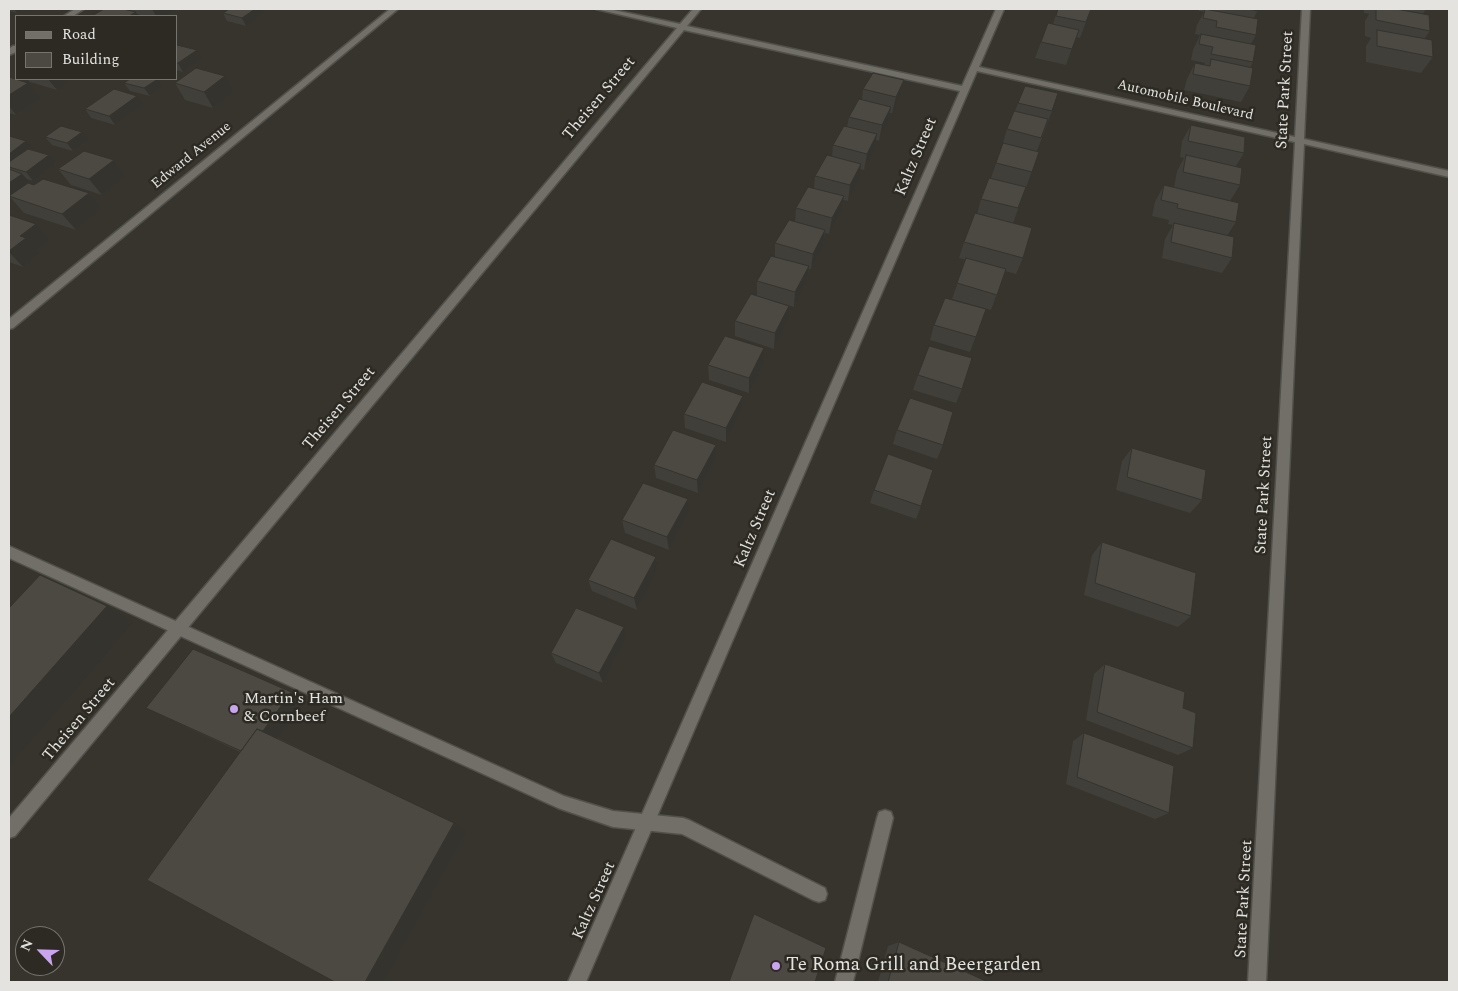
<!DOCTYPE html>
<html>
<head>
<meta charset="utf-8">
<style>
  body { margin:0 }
  #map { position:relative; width:1458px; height:991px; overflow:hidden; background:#36342d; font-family:Spectral,serif }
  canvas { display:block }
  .frame { position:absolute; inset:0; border:10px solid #e4e3df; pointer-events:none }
  .legend { position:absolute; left:15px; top:15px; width:162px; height:65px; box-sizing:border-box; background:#2c2a23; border:1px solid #76746e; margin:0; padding:6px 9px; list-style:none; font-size:15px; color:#e4e3df }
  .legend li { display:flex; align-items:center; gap:10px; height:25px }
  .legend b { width:25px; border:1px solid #76746e }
  .north { position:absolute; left:15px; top:926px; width:50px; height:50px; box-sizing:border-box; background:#2c2a23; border:1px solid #76746e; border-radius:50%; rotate:294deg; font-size:14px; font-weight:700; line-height:20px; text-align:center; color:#e4e3df }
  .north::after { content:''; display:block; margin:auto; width:18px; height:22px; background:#c8a5ee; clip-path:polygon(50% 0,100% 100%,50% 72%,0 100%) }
</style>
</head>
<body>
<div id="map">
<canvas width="1458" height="991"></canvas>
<div class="frame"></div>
<ul class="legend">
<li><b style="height:6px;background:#716f68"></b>Road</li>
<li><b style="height:14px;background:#4b4942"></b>Building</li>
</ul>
<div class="north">N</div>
</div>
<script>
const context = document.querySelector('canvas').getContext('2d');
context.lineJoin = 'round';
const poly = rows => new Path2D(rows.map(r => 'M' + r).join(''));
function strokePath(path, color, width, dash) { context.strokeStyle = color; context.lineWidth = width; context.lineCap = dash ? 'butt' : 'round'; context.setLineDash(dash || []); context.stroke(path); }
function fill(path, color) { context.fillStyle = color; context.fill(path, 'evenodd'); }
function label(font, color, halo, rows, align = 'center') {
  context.font = font + ' Spectral,serif'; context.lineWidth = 5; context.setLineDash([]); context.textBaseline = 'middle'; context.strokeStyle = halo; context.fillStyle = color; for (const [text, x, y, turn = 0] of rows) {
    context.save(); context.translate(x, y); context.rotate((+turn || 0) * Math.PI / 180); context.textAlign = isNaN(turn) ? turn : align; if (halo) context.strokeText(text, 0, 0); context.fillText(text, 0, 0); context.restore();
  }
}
const lane = poly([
  [9,546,564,796,613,811,683,818,689,820,825,888,827,894,825,900,819,902,813,900,682,834,613,827,558,808,9,558,9,546],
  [885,810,891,812,893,818,853,982,835,982,877,818,879,812,885,810]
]);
const street = poly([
  [75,9,84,9,73,16,64,16,75,9],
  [390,9,398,9,13,328,9,329,9,319,390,9],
  [596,9,609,9,680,24,693,9,701,9,687,26,962,86,996,9,1004,9,979,67,1295,137,1302,9,1310,9,1304,139,1449,171,1449,177,1304,144,1266,982,1248,982,1295,142,977,71,586,982,568,982,960,91,684,30,15,836,9,838,9,818,677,28,596,9],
  [13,46,16,46,16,52,9,55,9,49,13,46]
]);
const wall = poly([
  [9,9,26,9,17,13,9,11],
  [130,9,176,9,164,16,144,16,137,14,131,11],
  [229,9,260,9,263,14,246,26,227,21,223,13],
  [1058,9,1091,9,1080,38,1076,37,1066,65,1035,58,1041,42,1053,24],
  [1199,9,1258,9,1254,18,1256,35,1251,44,1253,62,1250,68,1250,86,1241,102,1184,90,1187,79,1195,63,1204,65,1205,63,1191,60,1193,50,1200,35,1195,34,1197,25,1204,12,1199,11],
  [1364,9,1426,9,1423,14,1430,31,1424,39,1433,57,1421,73,1366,62,1366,46,1371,38,1365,36,1365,21,1369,14,1364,13],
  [176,45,202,58,183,72,176,70],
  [225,76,234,92,213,108,185,100,175,83],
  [9,77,40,99,16,115,9,113],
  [27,79,74,79,57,90,30,82],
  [130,79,158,79,163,87,150,96,130,91,124,83],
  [904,80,901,96,892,113,890,113,888,123,879,141,876,140,874,151,864,170,860,169,859,180,848,201,843,200,841,212,829,234,825,233,823,246,811,269,809,269,807,282,794,307,757,296,757,281,775,257,775,243,795,222,796,208,814,188,815,176,832,157,833,145,847,127,849,117,862,99,863,89],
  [1018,103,1052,111,1037,151,1039,152,1013,223,1023,258,1016,274,1005,271,991,310,952,299,966,260,959,258,964,242,977,214,981,199,991,178,1002,146,1007,129,1015,111],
  [143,104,115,125,91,118,85,109],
  [1191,125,1244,153,1236,166,1240,185,1230,201,1236,222,1227,236,1232,258,1222,273,1162,258,1165,239,1173,225,1168,224,1169,220,1152,216,1155,202,1164,185,1174,188,1177,171,1184,158,1180,157,1182,141],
  [9,136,56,163,33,181,27,179,30,182,28,183,34,185,89,193,102,209,76,230,24,213,10,197,9,197],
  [45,137,88,140,73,151,52,145],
  [114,160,126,176,102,195,71,185,58,169],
  [9,215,36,224,50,240,37,250,40,254,23,267,9,262],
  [986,309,970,352,930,340,934,325],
  [735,321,788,321,774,349,735,336],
  [764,364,749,393,709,380,708,365],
  [918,375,962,389,956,403,913,390],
  [743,396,742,410,726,442,685,428,684,414],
  [897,430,943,445,937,459,893,444],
  [1132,448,1202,500,1190,513,1116,490,1122,461],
  [716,459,698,493,656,478,654,465],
  [874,490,921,506,916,519,870,503],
  [689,512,669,550,625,533,622,520],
  [1102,542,1191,616,1178,627,1084,595,1092,555],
  [656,557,658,569,637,610,592,591,588,580],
  [624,627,627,638,603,683,556,663,551,653],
  [1105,664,1183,708,1193,748,1178,755,1086,720,1094,674],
  [304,701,278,738,467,831,384,982,335,982,240,752,146,708],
  [1084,733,1169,813,1155,819,1066,784,1073,741],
  [899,942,988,982,878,982,888,946]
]);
const shadedWall = poly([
  [14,9,26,9,17,13],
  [152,9,176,9,164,16,156,16],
  [255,9,260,9,263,14,246,26,242,18],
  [136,12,138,16,129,16],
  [197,50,202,58,183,72,178,63],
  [225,76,234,92,213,108,204,92],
  [48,79,74,79,57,90],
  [158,79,163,87,150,96,144,88],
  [904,80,901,96,892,113,896,97],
  [28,83,40,99,16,115,9,106,9,95],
  [137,96,143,104,115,125,109,116],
  [891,107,888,123,879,141,882,125],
  [82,132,88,140,73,151,67,143],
  [877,134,874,151,864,170,867,154],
  [26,141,33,149,10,166,9,165,9,154],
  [49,155,56,163,33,181,26,172],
  [114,160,126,176,102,195,89,179],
  [861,164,859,180,848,201,850,185],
  [22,174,30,182,9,197,9,183],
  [89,193,102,209,76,230,62,214],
  [844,196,841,212,829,234,832,218],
  [36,224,50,240,37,250,40,254,23,267,9,252,9,251,20,236],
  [825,230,823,246,811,269,813,254],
  [809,266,807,282,794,307,795,292],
  [789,306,788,321,774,349,775,333],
  [764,348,764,364,749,393,749,378],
  [743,396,742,410,726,442,726,428],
  [716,445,716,459,698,493,697,480],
  [688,499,689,512,669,550,667,537],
  [656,557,658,569,637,610,634,598],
  [107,606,133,622,9,766,9,717],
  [624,627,627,638,603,683,599,673],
  [291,692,304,701,262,761,246,754],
  [454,823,467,831,384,982,365,982]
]);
const building = poly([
  [104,9,123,9,136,12,129,16,92,16,104,9],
  [229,9,255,9,242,18,223,13,229,9],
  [1058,9,1091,9,1086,22,1056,16,1058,9],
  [1205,9,1258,19,1256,35,1216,27,1217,21,1203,18,1205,9],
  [1249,9,1258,9,1258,11,1249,9],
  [1376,9,1396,9,1429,15,1430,31,1376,20,1376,9],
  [1048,23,1079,30,1072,49,1041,42,1048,23],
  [1377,30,1432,40,1433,57,1377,46,1377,30],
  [1201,34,1256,45,1253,62,1211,54,1213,47,1199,44,1201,34],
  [176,45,177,45,197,50,178,63,176,63,176,45],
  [1211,59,1253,68,1250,86,1193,74,1195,63,1210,66,1211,59],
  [196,68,225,76,204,92,175,83,196,68],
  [873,73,904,80,896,97,863,89,873,73],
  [9,77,28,83,9,95,9,77],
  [130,79,158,79,144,88,124,83,130,79],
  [1025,86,1058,93,1052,111,1018,103,1025,86],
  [114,89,137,96,109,116,85,109,114,89],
  [859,99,891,107,882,125,849,117,859,99],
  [1014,111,1048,119,1041,138,1007,129,1014,111],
  [1191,125,1245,137,1244,153,1188,141,1191,125],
  [61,126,82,132,67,143,45,137,61,126],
  [844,126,877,134,867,154,833,145,844,126],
  [9,136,26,141,9,154,9,136],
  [1003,143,1039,152,1032,172,996,163,1003,143],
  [28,149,49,155,26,172,9,167,9,162,28,149],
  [84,151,114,160,89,179,58,169,84,151],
  [827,155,861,164,850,185,815,176,827,155],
  [1186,155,1242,168,1240,185,1183,172,1186,155],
  [9,169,22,174,9,183,9,169],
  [989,178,1026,187,1018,208,981,199,989,178],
  [43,179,89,193,62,214,9,196,28,183,34,185,43,179],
  [1164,185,1239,203,1236,222,1177,208,1178,204,1161,200,1164,185],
  [808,187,844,196,832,218,796,208,808,187],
  [975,213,1032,228,1023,258,964,242,975,213],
  [9,215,36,224,20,236,26,238,9,251,9,215],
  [789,220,825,230,813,254,775,243,789,220],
  [1174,223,1234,237,1232,258,1171,242,1174,223],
  [771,256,809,266,795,292,757,281,771,256],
  [966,258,1006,269,997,295,957,283,966,258],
  [751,294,789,306,775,333,735,321,751,294],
  [945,298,986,309,976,337,934,325,945,298],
  [725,336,764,348,749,378,708,365,725,336],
  [929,346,972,358,962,389,918,375,929,346],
  [702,382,743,396,726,428,684,414,702,382],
  [910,398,953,412,943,445,897,430,910,398],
  [673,430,716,445,697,480,654,465,673,430],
  [1132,448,1206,470,1202,500,1127,477,1132,448],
  [888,454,933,470,921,506,874,490,888,454],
  [643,483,688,499,667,537,622,520,643,483],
  [611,539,656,557,634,598,588,580,611,539],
  [1102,542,1196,573,1191,616,1095,583,1102,542],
  [40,575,107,606,9,717,9,608,40,575],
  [576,608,624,627,599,673,551,653,576,608],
  [193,649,291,692,263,731,257,729,241,751,146,708,193,649],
  [1105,664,1185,692,1183,708,1196,713,1193,748,1097,712,1105,664],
  [257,729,454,823,365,982,335,982,147,880,257,729],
  [1084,733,1174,766,1169,813,1077,777,1084,733],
  [754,914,826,948,815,982,729,982,754,914],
  [899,942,988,982,888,982,899,942]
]);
const markers = [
  [234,709,5,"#c8a5ee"],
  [776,966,5,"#c8a5ee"]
];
const farStreetnames = [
  ["Automobile Boulevard",1185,101,13],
  ["Edward Avenue",192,156,-39]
];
const streetNames = [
  ["State Park Street",1286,90,-87],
  ["Theisen Street",600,99,-50],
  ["Kaltz Street",917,157,-67],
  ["Theisen Street",340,409,-50],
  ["State Park Street",1265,495,-87],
  ["Kaltz Street",756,529,-67],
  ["Theisen Street",80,720,-50],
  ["State Park Street",1245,899,-87],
  ["Kaltz Street",595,901,-66]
];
const poiNames = [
  ["Martin's Ham",244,700],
  ["& Cornbeef",244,718]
];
const nearPoinames = [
  ["Te Roma Grill and Beergarden",786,966]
];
strokePath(lane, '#51504a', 3);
strokePath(street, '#51504a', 3);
fill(lane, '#716f68');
fill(street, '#716f68');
fill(wall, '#403f39');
fill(shadedWall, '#34332e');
fill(building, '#4b4942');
strokePath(building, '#34332e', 1);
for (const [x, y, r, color] of markers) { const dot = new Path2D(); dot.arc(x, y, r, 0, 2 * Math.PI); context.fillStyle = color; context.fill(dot); strokePath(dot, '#2c2a23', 2); }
label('14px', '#e4e3df', '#2c2a23', farStreetnames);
label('16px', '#e4e3df', '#2c2a23', streetNames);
label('16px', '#e4e3df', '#2c2a23', poiNames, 'left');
label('19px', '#e4e3df', '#2c2a23', nearPoinames, 'left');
</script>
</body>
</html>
